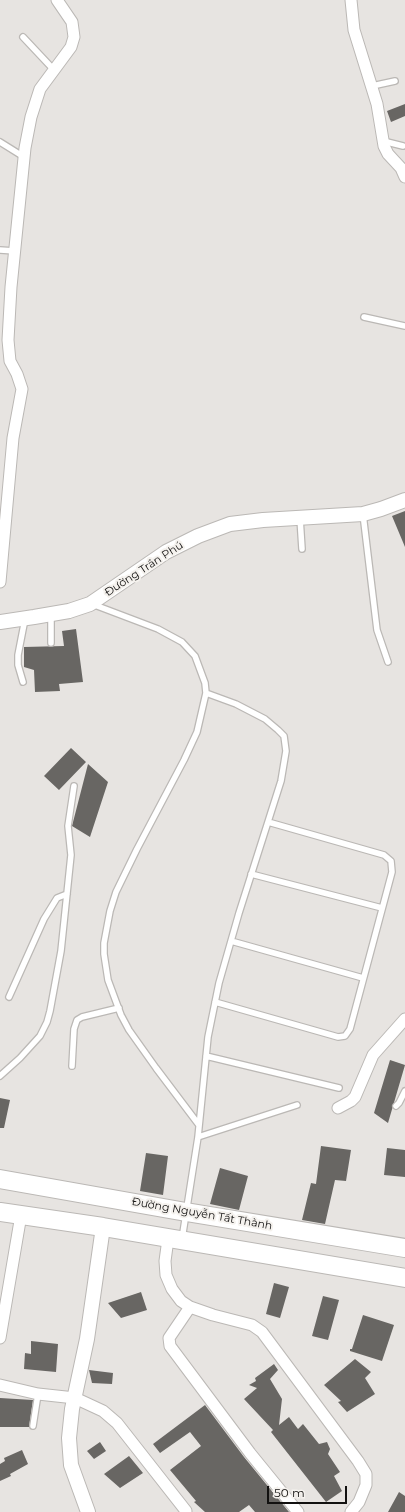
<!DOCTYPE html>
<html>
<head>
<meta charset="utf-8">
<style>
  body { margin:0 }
  #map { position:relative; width:405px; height:1512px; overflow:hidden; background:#e7e4e1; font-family:Montserrat,sans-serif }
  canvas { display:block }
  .scale { position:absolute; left:267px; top:1486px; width:80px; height:18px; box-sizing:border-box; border:2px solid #121110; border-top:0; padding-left:5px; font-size:12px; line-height:14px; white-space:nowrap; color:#121110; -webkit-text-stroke:3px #f5f2ee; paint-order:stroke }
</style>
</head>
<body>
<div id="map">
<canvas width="405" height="1512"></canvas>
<div class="scale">50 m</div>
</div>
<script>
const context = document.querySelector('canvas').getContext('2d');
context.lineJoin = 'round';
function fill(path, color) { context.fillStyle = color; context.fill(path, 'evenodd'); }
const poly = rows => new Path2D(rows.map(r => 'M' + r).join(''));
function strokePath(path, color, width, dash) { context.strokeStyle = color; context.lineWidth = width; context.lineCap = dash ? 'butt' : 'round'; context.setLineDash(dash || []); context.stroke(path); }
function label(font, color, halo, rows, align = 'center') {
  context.font = font + ' Montserrat,sans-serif'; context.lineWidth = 4; context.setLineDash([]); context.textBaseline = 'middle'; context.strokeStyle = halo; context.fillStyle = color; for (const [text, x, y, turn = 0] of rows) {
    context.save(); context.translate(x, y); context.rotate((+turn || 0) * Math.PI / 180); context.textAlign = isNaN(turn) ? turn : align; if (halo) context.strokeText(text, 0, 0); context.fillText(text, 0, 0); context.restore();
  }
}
const building = poly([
  [405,104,405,116,391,122,387,111],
  [405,511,405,547,392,516],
  [76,629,83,682,59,684,60,691,35,692,34,670,24,667,24,647,64,646,62,631],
  [71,748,86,762,59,790,44,776],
  [88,764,108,782,90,837,72,826],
  [390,1060,405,1065,388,1123,374,1113],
  [0,1098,10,1100,4,1128,0,1128],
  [321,1146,351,1150,346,1181,335,1180,325,1224,302,1220,311,1183,316,1184],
  [387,1148,405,1150,405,1177,384,1175],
  [146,1153,168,1156,163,1195,140,1191],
  [220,1168,248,1176,239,1210,210,1204],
  [274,1283,289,1287,280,1318,266,1314],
  [141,1292,147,1310,121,1318,108,1303],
  [323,1296,339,1300,328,1340,312,1336],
  [363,1315,394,1325,382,1361,350,1351,350,1349,352,1349],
  [31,1341,58,1344,56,1372,24,1369,25,1353,31,1354],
  [355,1359,371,1372,365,1378,375,1394,347,1412,338,1402,341,1401,324,1385],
  [274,1364,278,1370,270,1379,282,1399,279,1425,289,1417,298,1429,303,1424,319,1444,327,1442,330,1449,328,1454,340,1472,334,1476,342,1491,326,1502,271,1432,273,1430,244,1399,257,1388,249,1385,256,1381,255,1378],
  [89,1370,113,1373,112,1384,92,1383],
  [0,1398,33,1400,29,1427,0,1427],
  [205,1405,244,1457,289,1512,255,1512,249,1505,239,1512,205,1512,194,1502,196,1501,170,1470,201,1446,190,1432,160,1453,153,1444],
  [100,1442,106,1451,94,1459,87,1451],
  [22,1450,28,1464,10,1474,11,1476,0,1481,0,1464,5,1461,4,1458],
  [129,1456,143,1473,120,1488,104,1474],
  [399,1492,405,1496,405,1512,388,1512]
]);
const service = poly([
  [23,37,54,70],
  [372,86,395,81],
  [383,141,403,146],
  [0,142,24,157],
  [0,250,15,251],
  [364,317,405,326],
  [363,514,377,630,388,662],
  [300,518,302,549],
  [92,604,158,629,182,642,195,656,205,683,206,693,197,732,184,760,137,849,116,892,110,911,104,943,104,954,108,980,121,1015,129,1030,156,1068,199,1125],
  [51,643,51,614],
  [23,682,18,665,18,655,25,619],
  [251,874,382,908],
  [231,941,363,978],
  [9,997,44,919,57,898,67,894],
  [215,1002,331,1035,338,1037,345,1036,350,1029,392,872,391,861,384,855,268,822],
  [206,1056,339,1088],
  [72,1066,74,1029,77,1020,82,1017,119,1008],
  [0,1076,20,1058,40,1036,47,1022,50,1011,61,951,71,855,68,826,74,786],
  [396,1106,399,1103,405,1091],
  [198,1137,297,1105],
  [182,1239,198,1137,208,1037,219,983,239,913,281,781,286,751,284,736,278,730,265,719,236,704,206,693],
  [33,1426,38,1394]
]);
const minor = poly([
  [351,0,354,30,377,104,384,146,388,154,401,168,405,177],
  [0,582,13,438,22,389,17,374,10,361,8,340,11,287,25,148,31,117,40,89,71,47,74,37,72,22,57,0],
  [338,1108,351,1101,355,1097,373,1055,405,1019],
  [168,1239,165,1261,166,1275,172,1289,181,1301,190,1307,213,1315,252,1325,262,1332,358,1461,366,1474,366,1485,359,1502,351,1512],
  [190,1307,169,1338,170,1346,250,1453,298,1512],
  [0,1338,21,1215],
  [0,1385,38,1394,75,1398,103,1411,117,1423,186,1511]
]);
const tertiary = poly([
  [0,622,34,617,69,611,90,604,166,552,198,536,230,524,263,520,363,514,381,509,405,500],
  [88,1512,71,1465,69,1438,72,1409,87,1339,103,1227]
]);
const primary = poly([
  [0,1179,186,1212,405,1248],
  [0,1212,103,1227,405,1278]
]);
const streetNames = [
  ["Đường Trần Phú",144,569,-33],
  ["Đường Nguyễn Tất Thành",202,1214,10]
];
fill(building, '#686663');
strokePath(service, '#bbb8b5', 8);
strokePath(minor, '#bbb8b5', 13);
strokePath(tertiary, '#bbb8b5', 16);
strokePath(primary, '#bbb8b5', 20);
strokePath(service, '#fff', 5.5);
strokePath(minor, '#fff', 11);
strokePath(tertiary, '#fff', 14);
strokePath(primary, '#fff', 18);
label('11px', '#121110', '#f5f2ee', streetNames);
</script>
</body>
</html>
